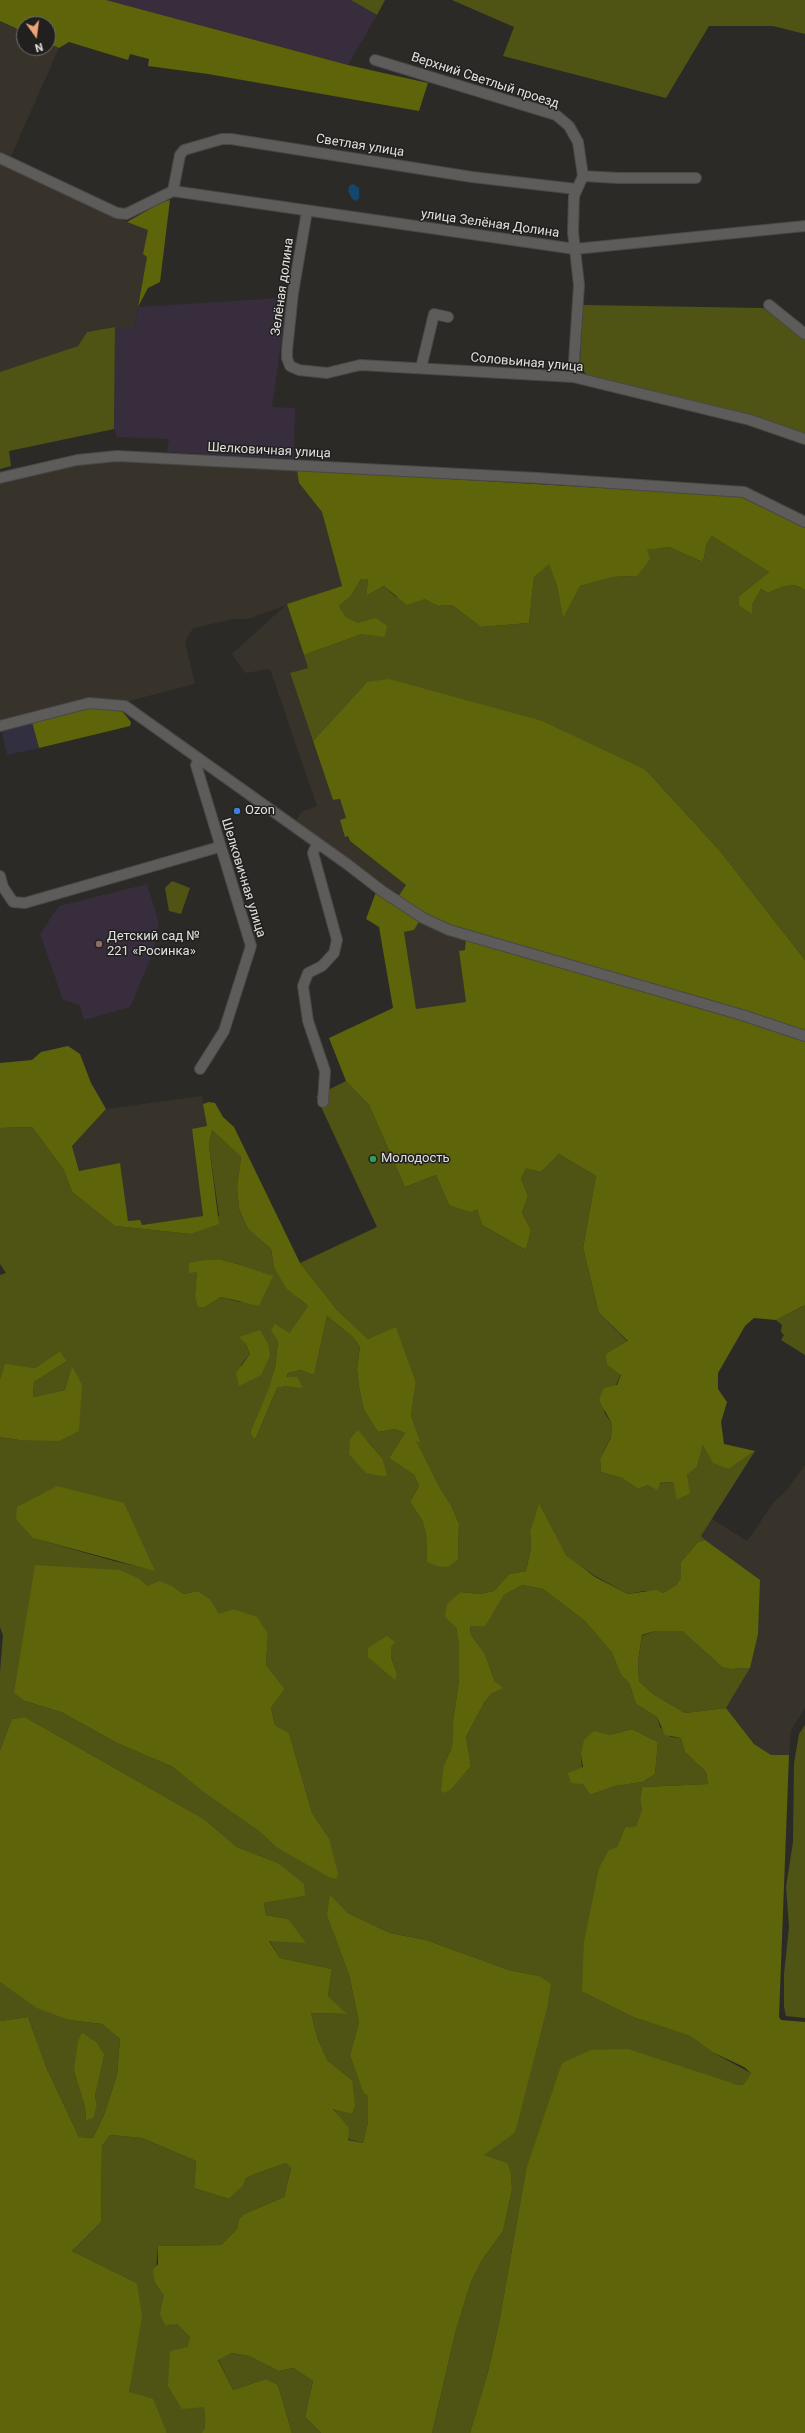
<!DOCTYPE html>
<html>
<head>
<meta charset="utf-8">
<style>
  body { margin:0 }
  #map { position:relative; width:805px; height:2433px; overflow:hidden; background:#2b2a27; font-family:Roboto,sans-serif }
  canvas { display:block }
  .north { position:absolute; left:16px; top:16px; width:40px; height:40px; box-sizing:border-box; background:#21201e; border:1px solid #6e6d6b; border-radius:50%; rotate:166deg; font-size:11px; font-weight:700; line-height:16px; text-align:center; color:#e1e0de }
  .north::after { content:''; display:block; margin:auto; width:14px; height:18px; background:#efa377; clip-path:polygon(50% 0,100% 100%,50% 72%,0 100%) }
</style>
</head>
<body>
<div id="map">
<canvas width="805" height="2433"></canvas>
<div class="north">N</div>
</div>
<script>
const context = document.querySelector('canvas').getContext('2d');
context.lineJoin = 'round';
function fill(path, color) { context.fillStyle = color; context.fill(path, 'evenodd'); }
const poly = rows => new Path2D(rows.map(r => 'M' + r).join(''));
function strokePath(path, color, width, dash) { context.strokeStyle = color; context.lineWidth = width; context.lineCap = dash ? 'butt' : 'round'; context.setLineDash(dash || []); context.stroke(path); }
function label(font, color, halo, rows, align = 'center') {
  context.font = font + ' Roboto,sans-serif'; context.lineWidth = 3; context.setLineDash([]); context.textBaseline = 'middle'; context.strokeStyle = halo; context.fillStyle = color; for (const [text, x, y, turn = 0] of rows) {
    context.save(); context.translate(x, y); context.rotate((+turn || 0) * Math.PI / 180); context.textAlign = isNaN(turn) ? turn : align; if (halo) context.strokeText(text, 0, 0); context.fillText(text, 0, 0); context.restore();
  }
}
const commercial = poly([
  [32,722,39,748,7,755,1,729]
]);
const built = poly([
  [0,21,24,32,24,48,48,48,48,43,59,48,11,156,0,151],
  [0,163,127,222,149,230,143,254,147,257,134,327,115,327,87,332,78,346,0,372],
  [117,461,297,470,299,483,322,512,342,586,287,604,308,668,290,674,333,800,340,799,346,818,346,837,348,836,350,841,406,885,397,898,295,823,301,812,317,806,270,669,245,673,232,654,286,605,248,619,234,619,193,628,185,642,195,684,125,702,87,700,0,720,0,484,78,465],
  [420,920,466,938,466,950,459,952,466,1002,416,1010,404,932,414,930],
  [202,1096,207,1126,192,1130,203,1216,142,1225,128,1221,120,1164,79,1171,72,1146,106,1109],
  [805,1465,805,1708,791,1730,789,1755,771,1756,754,1744,726,1708,750,1668,700,1536,712,1519,747,1541,774,1502,786,1491]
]);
const education = poly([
  [106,0,351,0,377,15,348,65],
  [281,298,287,301,272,407,295,408,294,459,167,452,169,439,117,437,114,429,115,327,134,327,138,307],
  [147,884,159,923,153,953,130,1007,84,1020,80,1005,63,1000,40,934,59,906]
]);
const green = poly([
  [351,0,385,0,377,15],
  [452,0,805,0,805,34,773,26,709,26,666,98,503,56,514,27],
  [583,305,763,308,805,339,805,434,750,415,586,375,580,363],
  [115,327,114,429,9,451,11,466,0,469,0,372,78,346,87,332],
  [712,536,769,572,739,596,752,613,752,605,761,589,768,593,782,587,795,585,805,590,805,960,720,851,646,770,367,682,313,741,290,673,308,668,304,655,362,634,358,624,346,617,339,606,351,596,361,579,368,579,366,596,384,586,396,597,424,599,438,606,452,605,481,627,529,623,534,577,549,563,557,586,563,617,580,586,613,577,637,576,646,550,669,547,703,562,707,543],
  [172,881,190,888,181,914,169,911,165,888],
  [346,1081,369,1105,405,1187,436,1175,449,1205,477,1209,482,1225,526,1250,531,1230,522,1213,528,1196,521,1178,526,1167,541,1172,559,1154,596,1176,583,1248,599,1313,628,1342,607,1365,621,1374,604,1412,612,1424,611,1436,600,1459,601,1472,622,1478,638,1489,648,1485,673,1482,678,1499,687,1475,697,1467,703,1445,729,1469,755,1451,701,1536,705,1540,698,1542,681,1562,681,1578,676,1585,663,1593,644,1591,628,1594,595,1576,579,1565,566,1555,556,1538,530,1532,531,1548,526,1571,509,1574,494,1591,480,1594,461,1592,456,1627,459,1645,459,1680,453,1722,452,1747,444,1765,463,1775,471,1766,466,1737,484,1703,492,1693,495,1682,485,1654,471,1635,470,1625,495,1609,504,1595,522,1585,543,1589,585,1621,612,1653,621,1675,629,1683,636,1704,657,1717,660,1727,671,1737,681,1738,685,1752,706,1772,708,1784,642,1787,640,1800,642,1809,636,1826,625,1827,617,1847,636,2018,690,2036,712,2052,751,2073,744,2084,738,2085,709,2077,526,2170,499,2323,489,2368,470,2433,432,2433,456,2330,471,2282,482,2260,503,2231,512,2190,511,2173,508,2163,483,2155,515,2133,539,1976,509,1970,426,1940,390,1933,348,1913,330,1896,333,1931,349,1975,359,2022,350,2055,363,2091,368,2096,368,2122,363,2143,348,2139,339,2117,333,2108,352,2114,352,2080,328,2061,318,2040,311,2013,346,2014,328,1996,332,1969,280,1958,269,1940,288,1919,266,1915,264,1903,305,1896,278,1863,237,1847,204,1819,25,1717,12,1719,0,1750,0,1672,3,1635,0,1627,0,1437,19,1440,82,1384,72,1367,65,1390,33,1397,34,1382,67,1361,60,1351,35,1368,5,1365,0,1379,0,1275,6,1273,0,1264,0,1128,32,1127,64,1170,72,1192,115,1226,190,1234,219,1216,209,1145,212,1130,241,1157,237,1187,239,1209,248,1229,271,1249,274,1267,299,1299,308,1306,289,1333,278,1341,275,1368,270,1388,250,1433,255,1440,277,1388,286,1386,288,1373,300,1370,314,1375,327,1316,353,1337,360,1347,357,1368,359,1387,364,1410,378,1432,395,1429,405,1433,389,1458,414,1475,419,1486,410,1502,422,1520,426,1533,427,1562,458,1559,459,1524,452,1507,439,1486,415,1440,421,1444,411,1415,416,1382,396,1328,368,1339,337,1310,300,1263,377,1227,316,1096],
  [205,1260,222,1260,241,1265,272,1276,260,1302,239,1302,221,1297,205,1307,195,1295,197,1272],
  [240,1337,270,1356,240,1366,250,1354,246,1344],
  [367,1440,383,1459,386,1477,375,1474],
  [33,1538,155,1570,114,1561],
  [140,1579,148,1586,174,1587,183,1594,198,1591,210,1599,219,1615,233,1609,268,1634,266,1665,285,1689,271,1708,275,1725,289,1733,312,1813,329,1838,276,1847,260,1832,203,1792,173,1767,117,1743,61,1712,25,1701],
  [395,1642,391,1646,391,1657,397,1674,368,1648],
  [632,1729,658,1742,655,1774,643,1782,615,1786,590,1795,583,1784,581,1755,609,1735],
  [805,1305,805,1355,781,1340,784,1335,781,1332,782,1325,776,1320],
  [655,1631,682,1631,722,1667,730,1669,750,1668,726,1708,685,1713,653,1694,639,1681,638,1662,642,1636],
  [805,1725,805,2018,786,2016,784,2007,784,1974,789,1927,786,1887,793,1842,794,1763,799,1734],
  [0,1982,69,2020,102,2024,120,2039,117,2075,104,2115,93,2138,79,2137,47,2069,28,2017,0,2021],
  [74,2071,97,2085,95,2096,97,2104,86,2120,85,2107],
  [110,2135,142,2138,196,2161,194,2188,229,2199,243,2186,246,2178,255,2174,286,2163,291,2167,284,2197,244,2214,239,2219,237,2229,221,2245,158,2246,155,2283,164,2296,177,2324,190,2337,187,2347,204,2407,205,2428,201,2433,167,2433,129,2393,137,2283,72,2251,101,2222,102,2146],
  [230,2353,249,2356,279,2371,293,2368,313,2381,305,2417,321,2433,292,2433,278,2385,266,2379,233,2390,218,2359]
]);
const forest = poly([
  [0,0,106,0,348,65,428,83,419,111,208,74,148,66,149,59,130,54,128,60,69,42,59,48,48,43,48,24,24,24,24,32,0,21],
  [170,200,160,282,148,288,138,307,147,257,143,254,148,230,127,222,162,202],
  [297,470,739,496,805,528,805,590,795,585,782,587,768,593,761,589,752,605,752,614,739,605,739,596,769,572,712,536,707,543,703,562,669,547,647,550,650,559,637,576,613,577,580,586,563,618,557,586,549,564,534,577,529,623,481,627,452,605,438,606,424,599,407,605,384,586,366,596,368,579,361,579,351,596,339,606,346,617,358,623,376,618,387,626,385,637,362,634,304,655,287,604,342,586,322,512,299,483],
  [389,679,542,721,646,770,720,851,805,960,805,1305,776,1320,754,1318,745,1326,718,1373,718,1389,727,1402,721,1422,724,1444,755,1451,729,1469,713,1463,703,1445,697,1467,687,1475,690,1494,677,1499,673,1482,660,1483,657,1490,648,1485,638,1489,622,1478,601,1472,600,1459,611,1437,612,1424,599,1400,604,1388,617,1385,621,1375,607,1365,606,1354,628,1341,599,1313,583,1248,596,1176,559,1154,541,1172,526,1168,521,1178,528,1196,522,1213,531,1230,526,1250,482,1225,477,1209,471,1212,449,1205,436,1175,405,1187,369,1105,346,1081,329,1038,393,1008,379,927,366,919,376,892,394,903,406,885,350,841,348,836,345,837,340,820,346,818,340,799,333,800,313,741,367,682],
  [420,920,466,938,465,950,459,951,466,1002,416,1009,404,932,414,930],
  [92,707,122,711,131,722,130,726,39,748,32,722],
  [68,1046,80,1054,91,1083,106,1109,72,1146,79,1171,120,1163,128,1221,140,1220,142,1225,203,1216,192,1129,207,1126,203,1104,209,1102,215,1103,223,1117,234,1127,300,1263,337,1310,368,1339,396,1327,416,1382,411,1415,421,1444,416,1441,439,1486,452,1507,459,1524,458,1559,448,1567,437,1566,427,1562,426,1533,422,1520,410,1502,419,1486,414,1475,389,1458,405,1433,395,1429,378,1432,364,1410,359,1387,357,1368,360,1347,353,1337,327,1316,314,1375,300,1370,288,1373,287,1377,297,1377,303,1388,286,1386,277,1388,255,1440,250,1433,269,1388,275,1368,278,1341,271,1330,275,1324,289,1333,308,1306,286,1288,274,1267,271,1249,248,1229,239,1209,237,1187,241,1157,212,1130,209,1145,219,1224,190,1234,115,1226,72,1192,64,1170,32,1127,0,1128,0,1063,32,1060,41,1052],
  [205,1260,222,1260,241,1265,273,1276,259,1306,221,1297,205,1307,198,1307,195,1295,197,1272,189,1273,189,1263],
  [260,1330,268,1344,270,1356,261,1375,239,1386,236,1373,250,1354,246,1344,239,1337],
  [60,1351,67,1361,34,1382,33,1397,65,1390,72,1366,82,1384,79,1431,59,1441,19,1440,0,1437,0,1379,5,1364,35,1368],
  [358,1430,383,1459,387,1477,366,1473,349,1454,350,1439],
  [57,1486,124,1503,155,1571,33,1538,16,1519,17,1507],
  [539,1504,566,1555,595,1577,628,1594,656,1590,663,1593,676,1585,681,1578,681,1562,698,1542,705,1540,760,1580,758,1634,750,1668,730,1669,722,1667,682,1631,655,1631,642,1635,638,1662,639,1681,653,1694,685,1713,726,1708,754,1744,771,1755,789,1755,779,2017,781,2020,805,2022,805,2433,470,2433,489,2368,499,2323,526,2170,562,2063,591,2050,628,2049,738,2085,744,2084,751,2073,744,2067,712,2052,690,2036,636,2018,582,1991,584,1942,599,1868,609,1850,617,1847,625,1827,636,1826,642,1809,640,1800,642,1787,708,1784,706,1772,685,1752,681,1738,665,1735,657,1717,636,1704,629,1683,621,1675,612,1653,585,1621,543,1589,522,1585,504,1595,485,1626,470,1626,471,1635,485,1654,495,1682,503,1688,492,1693,484,1703,466,1737,471,1766,451,1789,444,1793,441,1791,444,1765,452,1747,453,1722,459,1680,459,1645,456,1627,445,1617,447,1604,461,1592,480,1594,494,1591,509,1574,526,1571,531,1548,530,1532],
  [35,1565,120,1570,140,1579,148,1586,159,1581,174,1587,183,1594,198,1591,210,1599,219,1614,233,1609,257,1617,268,1634,266,1665,285,1689,271,1708,275,1725,289,1733,312,1813,329,1838,338,1874,336,1879,329,1877,276,1847,260,1832,203,1792,173,1767,117,1743,61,1712,25,1701,14,1693],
  [387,1636,395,1642,391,1647,391,1657,397,1674,395,1680,368,1657,368,1648],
  [25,1717,204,1819,237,1847,278,1863,304,1884,305,1896,264,1903,266,1915,288,1919,306,1943,269,1941,280,1958,332,1969,328,1996,347,2014,311,2013,318,2040,328,2061,352,2080,355,2105,352,2114,333,2109,349,2128,348,2140,363,2143,368,2122,368,2096,363,2092,350,2055,359,2022,349,1975,327,1915,330,1895,348,1913,390,1933,426,1940,509,1970,539,1976,551,1984,547,2008,515,2133,484,2155,508,2163,511,2173,512,2190,503,2231,482,2260,471,2282,456,2330,432,2433,321,2433,305,2417,313,2381,293,2368,279,2371,249,2356,231,2353,218,2360,233,2390,266,2379,278,2385,292,2433,201,2433,205,2428,204,2407,182,2409,168,2386,170,2351,187,2347,190,2337,177,2324,165,2325,160,2314,164,2296,155,2283,153,2270,158,2264,158,2246,221,2245,237,2229,239,2219,244,2214,284,2197,291,2168,286,2163,255,2174,246,2178,243,2186,229,2199,194,2188,196,2161,142,2138,110,2135,102,2146,101,2222,72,2251,137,2283,142,2317,129,2392,153,2399,167,2433,0,2433,0,2021,28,2017,47,2069,79,2137,93,2138,104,2115,117,2075,120,2039,102,2024,69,2020,37,2008,0,1982,0,1750,12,1719],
  [632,1729,658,1742,655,1774,643,1782,615,1786,590,1795,583,1784,571,1783,568,1773,583,1767,581,1755,584,1740,594,1731,609,1735],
  [82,2033,96,2042,104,2054,95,2096,97,2104,93,2118,86,2120,85,2107,74,2071,78,2041]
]);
const water = poly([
  [353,184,359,188,359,198,356,201,352,199,348,191,349,186]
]);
const street = poly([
  [375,60,556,115,569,126,578,142,583,176,574,196,573,232,579,285,573,377],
  [0,158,117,213,126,214,173,191],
  [583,176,618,178,696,178],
  [173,191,575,249,805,226],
  [173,191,180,155,184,150,222,139,231,139,472,177,576,189],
  [307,211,293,293,287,350,287,358,290,366,299,370,327,373,360,365,573,377,750,420,805,439],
  [769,305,805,334],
  [421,368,434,314,448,317],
  [0,478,77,460,117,456,538,478,744,492,805,522],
  [0,726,89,703,125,706,347,864,382,891,423,918,449,930,742,1015,805,1036],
  [199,759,196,765,251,946,224,1031,200,1069],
  [317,844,313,853,337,940,334,953,322,966,308,973,303,986,308,1021,325,1071,323,1102],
  [0,876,3,887,13,902,25,903,219,847]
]);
const markers = [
  [237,811,4,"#3f7fe0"],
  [99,944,4,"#8d6e63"],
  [373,1159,4,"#2e9e5b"]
];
const streetNames = [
  ["Верхний Светлый проезд",485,81,18],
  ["Светлая улица",360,146,9],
  ["улица Зелёная Долина",490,224,8],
  ["Зелёная долина",283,287,-82],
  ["Соловьиная улица",527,363,5],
  ["Шелковичная улица",269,451,3],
  ["Шелковичная улица",243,878,73]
];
const poiNames = [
  ["Ozon",245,811],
  ["Детский сад №",107,937],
  ["221 «Росинка»",107,952],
  ["Молодость",381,1159]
];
fill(commercial, '#312f40');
fill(built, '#37332b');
fill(education, '#372d3c');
fill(green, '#4f5415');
fill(forest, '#5e6409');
fill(water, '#13476d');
strokePath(street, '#494846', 12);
strokePath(street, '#5e5c5a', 10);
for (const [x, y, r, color] of markers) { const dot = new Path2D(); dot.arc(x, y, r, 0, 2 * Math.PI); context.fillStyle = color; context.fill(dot); strokePath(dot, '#21201e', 1.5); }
label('13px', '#e1e0de', '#21201e', streetNames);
label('13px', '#e1e0de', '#21201e', poiNames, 'left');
</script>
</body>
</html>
